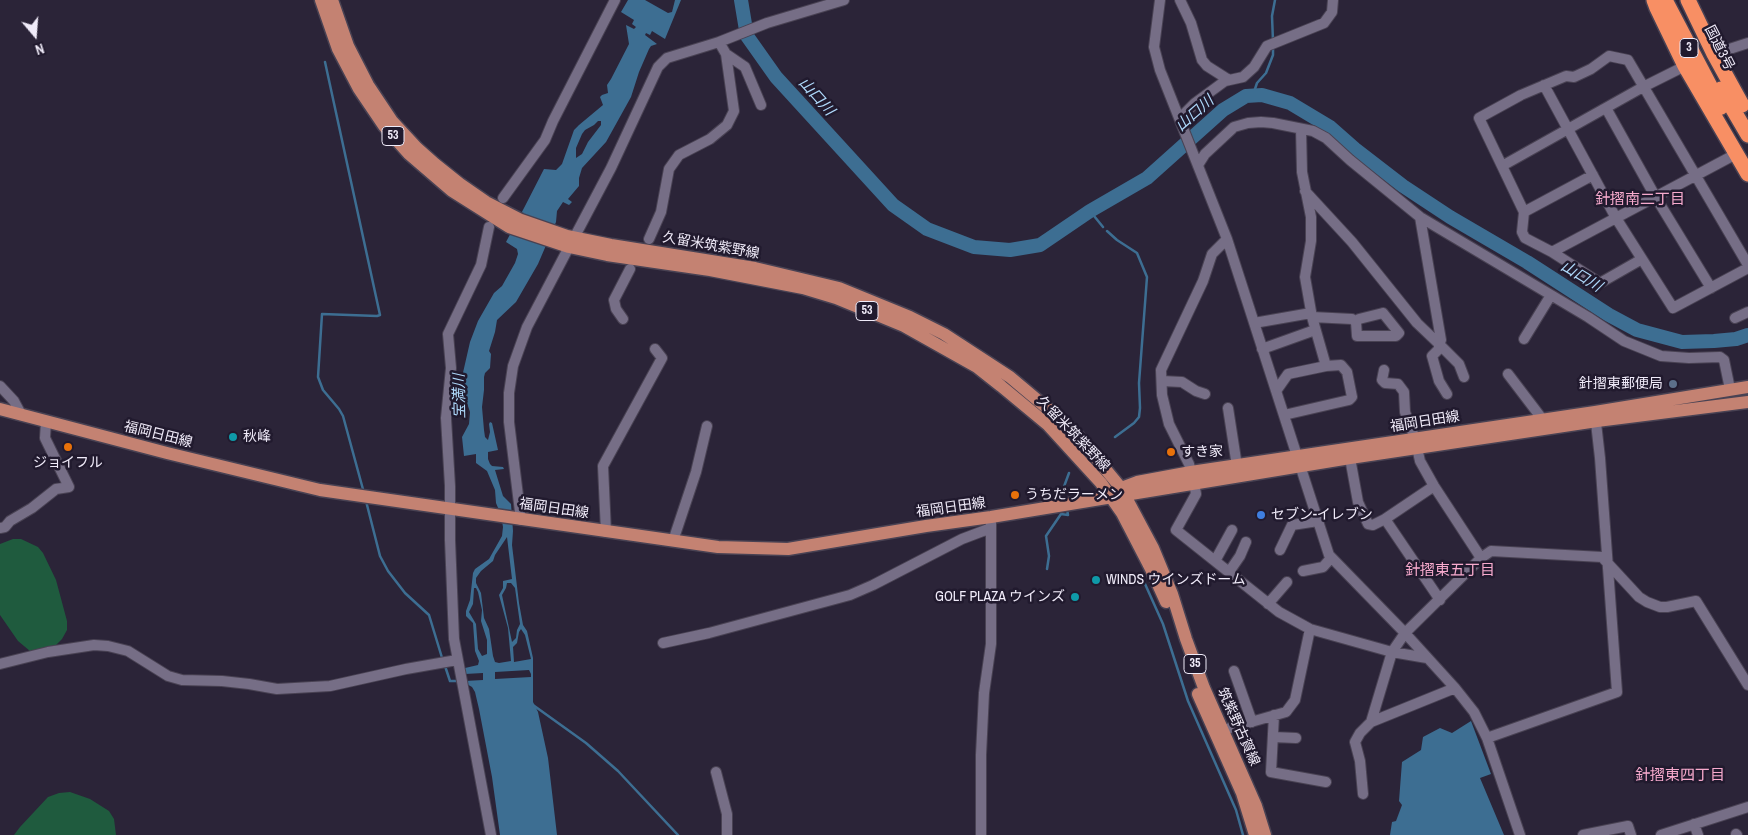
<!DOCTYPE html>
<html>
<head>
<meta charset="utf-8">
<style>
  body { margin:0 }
  #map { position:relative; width:1748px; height:835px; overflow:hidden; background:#2b2438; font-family:"Archivo Narrow",sans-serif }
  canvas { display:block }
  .north { position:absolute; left:10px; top:10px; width:50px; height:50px; -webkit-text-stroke:4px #211a2e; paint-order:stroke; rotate:162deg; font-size:14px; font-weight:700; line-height:20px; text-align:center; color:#f0ebf9 }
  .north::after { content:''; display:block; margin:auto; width:18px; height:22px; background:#f0ebf9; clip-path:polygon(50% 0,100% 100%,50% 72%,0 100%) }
</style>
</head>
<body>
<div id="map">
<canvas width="1748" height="835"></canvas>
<div class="north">N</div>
</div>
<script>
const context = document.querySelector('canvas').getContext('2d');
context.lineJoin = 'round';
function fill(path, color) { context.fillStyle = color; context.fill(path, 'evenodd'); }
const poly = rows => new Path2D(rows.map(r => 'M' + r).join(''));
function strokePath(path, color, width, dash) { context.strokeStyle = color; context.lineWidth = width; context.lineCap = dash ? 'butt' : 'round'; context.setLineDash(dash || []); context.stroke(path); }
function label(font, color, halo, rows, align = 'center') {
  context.font = font + ' "Archivo Narrow","Noto Sans JP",sans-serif'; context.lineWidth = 5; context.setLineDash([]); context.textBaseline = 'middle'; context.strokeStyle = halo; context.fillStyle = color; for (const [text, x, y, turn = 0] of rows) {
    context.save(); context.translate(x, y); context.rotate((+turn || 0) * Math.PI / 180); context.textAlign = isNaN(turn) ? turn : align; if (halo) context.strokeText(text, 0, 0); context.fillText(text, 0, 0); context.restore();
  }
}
const forest = poly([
  [13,539,21,539,38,547,43,553,56,580,67,621,67,630,62,639,53,648,39,653,30,651,18,641,0,615,0,544],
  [70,792,90,799,109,811,114,819,116,835,14,835,20,827,48,797,59,793]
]);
const water = poly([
  [628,0,645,0,668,13,672,12,675,0,681,0,665,39,652,31,650,35,646,33,645,35,657,44,651,46,649,49,639,72,631,97,606,142,582,168,579,178,579,186,568,199,572,202,569,205,563,202,557,211,556,222,538,264,516,302,497,320,495,332,489,351,491,354,490,368,485,373,484,377,484,390,482,407,484,430,485,437,488,440,490,432,489,424,490,422,492,423,498,450,488,452,488,459,490,464,492,466,503,467,504,469,495,470,503,496,511,504,513,531,512,545,519,603,523,625,527,631,533,658,533,702,538,712,548,758,557,835,500,835,492,777,479,709,475,692,472,687,465,683,465,681,483,680,483,673,465,674,465,668,478,665,479,661,475,651,473,623,466,616,466,611,470,600,473,573,475,569,489,559,502,536,503,527,501,515,496,503,495,490,487,471,476,463,476,454,464,456,462,437,469,424,470,412,467,403,462,377,470,342,478,321,494,293,502,286,515,263,518,254,517,249,506,242,524,208,544,169,556,170,562,164,574,130,579,125,603,105,600,97,602,95,608,93,607,85,611,79,629,44,626,25,634,29,636,27,632,24,634,20,621,12],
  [598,121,601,121,601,125,588,142,582,154,576,158,576,148,582,134,585,130,594,125],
  [507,537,512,579,503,581,503,588,499,595,508,628,511,661,499,663,495,662,493,656,489,629,484,618,481,593,476,583,476,578,481,571,493,561,495,555],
  [507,583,511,583,515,588,520,624,517,630,516,638,512,642,502,595,506,588],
  [474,588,476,588,478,592,482,610,481,621,487,640,487,654,482,656,478,649,476,624,469,612,473,604],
  [521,629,525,635,531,659,514,662,513,647,517,643,519,632],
  [529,670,531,674,531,677,495,679,495,672],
  [1471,721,1491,774,1480,778,1504,835,1390,835,1392,822,1396,821,1402,805,1399,801,1402,762,1421,750,1423,737,1440,728,1452,733]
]);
const stream = poly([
  [1273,41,1272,16,1275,0],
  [325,62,380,315,377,316,322,314,318,377,323,390,339,409,343,416,364,493],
  [1253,95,1257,83,1266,73,1273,55,1273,46],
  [1090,211,1103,227],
  [1107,231,1117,240,1137,253,1147,277,1139,383,1140,408,1139,417,1134,423,1115,437],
  [366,501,380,556,388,571,405,593,429,615,443,661],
  [1064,501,1062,492,1069,473],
  [1047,569,1049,556,1046,536,1061,514,1068,515,1067,509],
  [1141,575,1163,624,1188,701,1236,810,1243,835],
  [445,666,450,681,459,681],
  [533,705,586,743,618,771,678,835]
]);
const river = poly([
  [741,0,747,36,776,77,893,205,927,229,974,247,1010,250,1040,245,1090,211,1147,178,1223,110,1246,96,1262,95,1290,103,1330,127,1355,149,1403,186,1450,217,1527,262,1609,315,1637,330,1682,342,1714,341,1736,339,1748,335]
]);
const minor = poly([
  [1160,0,1154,47,1160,70,1227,239,1329,555,1405,633,1455,688,1474,712,1487,738,1520,835],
  [1180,0,1191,23,1202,60,1207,66,1229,80],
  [719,42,726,54,745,67,761,105],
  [1714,54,1748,43],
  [1544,85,1616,218,1673,308,1748,268],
  [1606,108,1655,196,1711,288],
  [1180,118,1195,103,1225,81,1243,77,1254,67,1267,46,1324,23,1332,12,1333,0],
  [1198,165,1205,154,1234,127,1248,123,1261,122,1273,123,1313,131,1326,138,1350,160,1420,217,1588,317,1624,341,1661,356,1689,358,1720,357,1724,360,1730,389],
  [1502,166,1643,87,1685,66],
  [1305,191,1352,242,1417,323,1439,344,1441,340,1420,217],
  [503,198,545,140,553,121,615,0],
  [1524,212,1593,175],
  [489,227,481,265,448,334,451,368,446,418,450,486,450,540,454,639,491,835],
  [574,238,611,168,658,67,667,58,719,42,767,23,844,0],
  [649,239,661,212,669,169,679,155,710,139,727,125,734,111,726,54],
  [1227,239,1212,254,1203,281,1161,370,1162,395,1169,424,1189,464,1194,482,1196,494,1176,530,1279,612,1310,629,1392,652,1427,658],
  [1552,252,1736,154],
  [1642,259,1600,283,1552,252,1525,238,1522,232,1524,212,1479,118,1521,95,1566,76,1574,77,1591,69,1609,56,1628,60,1748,265],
  [1383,313,1399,333,1396,336,1357,336,1356,322,1359,319,1383,313],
  [1312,317,1352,319,1356,322],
  [1735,318,1748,312],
  [623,319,616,309,614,300,630,269],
  [1254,323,1311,313],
  [1524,339,1551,295],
  [1262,349,1315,330],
  [1384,370,1382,380,1385,383,1398,384,1404,392,1405,412,1415,439,1420,461,1434,486,1481,558],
  [1508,374,1543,420,1544,425],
  [1162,381,1182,382,1196,391,1205,394],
  [0,386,14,401,21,414],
  [1276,391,1288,374,1326,366,1312,317,1305,277,1311,241,1311,217,1302,172,1301,129],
  [1447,394,1439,381,1432,356,1439,349,1439,344,1459,364,1464,377],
  [1228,408,1237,466],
  [1284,415,1349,400,1352,397,1347,372,1341,365,1326,366],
  [1350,458,1358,502,1368,524,1373,525,1385,519,1434,486],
  [1385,519,1440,600],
  [521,520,509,422,509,393,513,366,527,327,569,247],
  [0,528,5,527,10,521,32,508,56,489,69,487,45,438,46,421],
  [606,532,603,466,662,358,655,349],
  [673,541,696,472,707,426],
  [1280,550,1292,525,1318,521],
  [1215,561,1232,530],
  [1303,571,1323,567,1331,558],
  [1229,572,1240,556,1246,542],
  [1268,604,1287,582],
  [663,643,709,633,850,595,873,585,962,539,991,528],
  [0,664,48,652,94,645,108,646,128,651,168,676,182,680,222,681,249,684,277,689,330,686,406,669,457,660],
  [1234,671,1252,722],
  [1274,715,1271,772,1326,782],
  [1371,722,1455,688],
  [1223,730,1286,712,1295,700,1310,629],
  [1273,737,1296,738],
  [1487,738,1617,692,1600,458,1595,414],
  [716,772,727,814,727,835],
  [1363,794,1360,761,1355,742,1360,733,1371,722,1392,652,1405,633,1481,558,1491,551,1602,557,1639,597,1647,602,1660,607,1667,607,1696,601,1748,685],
  [1694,824,1698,835],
  [1736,834,1737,835],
  [981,835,981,755,984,693,991,644,991,523],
  [1583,835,1628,826,1631,835],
  [1661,835,1748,807]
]);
const major = poly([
  [321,0,338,49,359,89,384,126,409,154,452,191,509,227,569,247,607,255,710,270,803,288,836,298,904,326,977,367,1001,386,1048,425,1101,483,1122,513,1151,569,1166,602],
  [332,0,348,46,368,85,392,121,417,148,435,164,460,184,486,202,521,220,567,236,611,245,755,268,839,288,910,317,944,334,1010,377,1054,414,1078,436,1121,488,1153,548,1172,594,1186,639,1204,688,1256,806,1265,835],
  [0,409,167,453,320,490,718,547,788,549,926,526,991,517,1350,458,1597,421,1748,402],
  [1115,493,1121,488,1137,482,1191,472,1595,412,1748,387],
  [1198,694,1242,793,1255,835]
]);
const highway = poly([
  [1654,0,1657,8,1685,66,1748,174],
  [1665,0,1721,107],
  [1688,0,1714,54,1742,105],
  [1721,89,1748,135]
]);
const markers = [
  [1673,384,5,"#5c6f8a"],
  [233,437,5,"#0f9aa8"],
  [68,447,5,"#e8710a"],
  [1171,452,5,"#e8710a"],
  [1015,495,5,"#e8710a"],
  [1261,515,5,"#3f7fe0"],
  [1096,580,5,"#0f9aa8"],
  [1075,597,5,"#0f9aa8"]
];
const shields = [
  [1689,48,18],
  [393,136,22],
  [867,311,22],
  [1195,664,22]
];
const shieldNames = [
  ["3",1689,48],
  ["53",393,136],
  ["53",867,311],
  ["35",1195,664]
];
const streetNames = [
  ["国道3号",1719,48,63],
  ["久留米筑紫野線",711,246,10],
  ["福岡日田線",1425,422,-9],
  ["久留米筑紫野線",1073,434,46],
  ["福岡日田線",158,435,14],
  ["福岡日田線",951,508,-8],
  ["福岡日田線",554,509,8],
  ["筑紫野古賀線",1238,727,66]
];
const poiNames = [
  ["針摺東郵便局",1663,384,"right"],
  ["秋峰",243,437],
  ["すき家",1181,452],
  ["ジョイフル",68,463,"center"],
  ["うちだラーメン",1025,495],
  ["セブン-イレブン",1271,515],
  ["WINDS ウインズドーム",1106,580],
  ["GOLF PLAZA ウインズ",1065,597,"right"]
];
const waterNames = [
  ["山口川",816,97,48],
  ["山口川",1195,114,-41],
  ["山口川",1581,277,31],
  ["宝満川",460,396,-91]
];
const neighbourhoodNames = [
  ["針摺南二丁目",1640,200],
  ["針摺東五丁目",1450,571],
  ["針摺東四丁目",1680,776]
];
fill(forest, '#1f5b3e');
fill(water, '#3d6e92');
strokePath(stream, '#3d6e92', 2.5);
strokePath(river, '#3d6e92', 14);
strokePath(minor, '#494253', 12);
strokePath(major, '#494253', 15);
strokePath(highway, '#494253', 18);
strokePath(minor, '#766e86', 10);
strokePath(major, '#c48272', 12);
strokePath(highway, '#f88f64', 15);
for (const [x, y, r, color] of markers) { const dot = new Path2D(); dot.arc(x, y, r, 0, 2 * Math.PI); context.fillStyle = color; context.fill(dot); strokePath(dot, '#211a2e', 2); }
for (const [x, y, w] of shields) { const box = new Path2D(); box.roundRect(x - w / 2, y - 9.5, w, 19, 4); context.fillStyle = '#211a2e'; context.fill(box); strokePath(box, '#f0ebf9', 1); }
label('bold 12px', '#f0ebf9', null, shieldNames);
label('14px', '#f0ebf9', '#211a2e', streetNames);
label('14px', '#f0ebf9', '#211a2e', poiNames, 'left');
label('italic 15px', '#aed8fa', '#211a2e', waterNames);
label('15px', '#f7aacd', '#211a2e', neighbourhoodNames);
</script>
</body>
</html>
